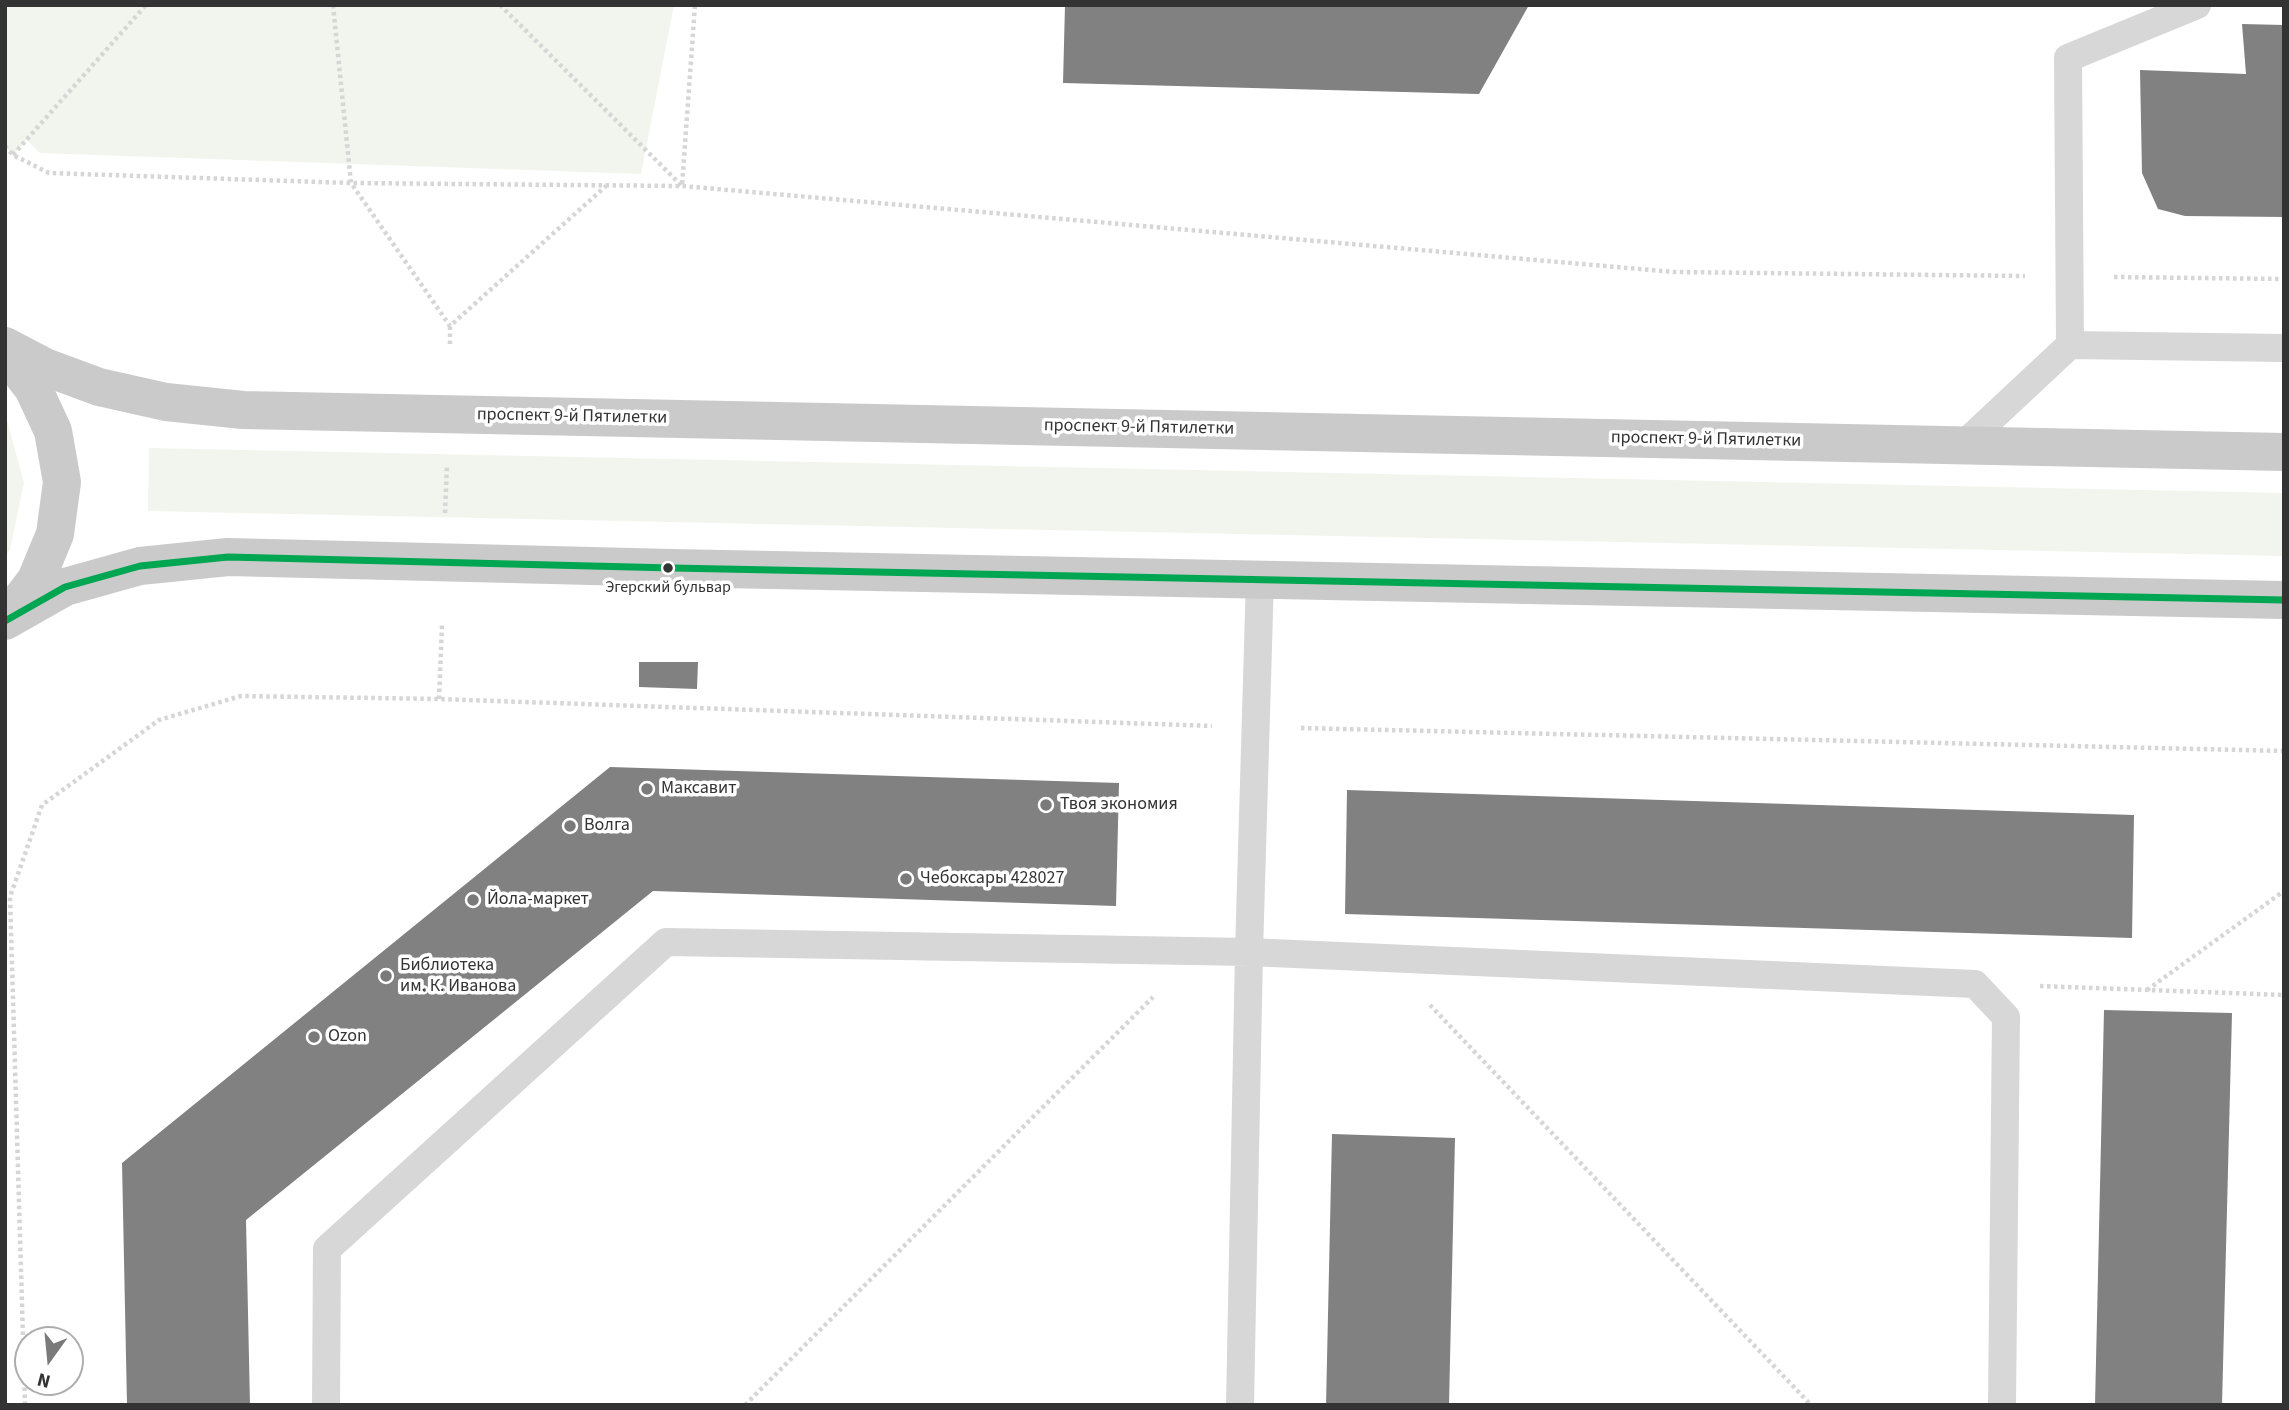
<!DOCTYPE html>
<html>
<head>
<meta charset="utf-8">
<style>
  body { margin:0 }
  #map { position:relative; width:2289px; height:1410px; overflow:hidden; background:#fff; font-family:"Source Sans 3",sans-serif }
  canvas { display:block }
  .frame { position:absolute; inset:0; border:7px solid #333; pointer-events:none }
  .north { position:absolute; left:14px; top:1326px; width:70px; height:70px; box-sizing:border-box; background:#fff; border:2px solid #adadad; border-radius:50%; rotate:195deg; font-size:19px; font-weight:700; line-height:28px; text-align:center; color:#333 }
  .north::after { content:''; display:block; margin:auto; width:24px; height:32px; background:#7a7a7a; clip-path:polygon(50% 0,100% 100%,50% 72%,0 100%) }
</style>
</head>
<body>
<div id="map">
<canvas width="2289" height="1410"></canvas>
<div class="frame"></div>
<div class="north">N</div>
</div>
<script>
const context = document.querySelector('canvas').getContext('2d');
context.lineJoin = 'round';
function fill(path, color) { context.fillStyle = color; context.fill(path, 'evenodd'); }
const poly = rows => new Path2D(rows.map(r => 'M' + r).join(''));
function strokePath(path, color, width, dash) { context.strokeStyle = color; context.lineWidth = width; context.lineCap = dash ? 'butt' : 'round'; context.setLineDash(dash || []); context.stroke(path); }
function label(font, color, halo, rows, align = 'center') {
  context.font = font + ' "Source Sans 3",sans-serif'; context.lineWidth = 7; context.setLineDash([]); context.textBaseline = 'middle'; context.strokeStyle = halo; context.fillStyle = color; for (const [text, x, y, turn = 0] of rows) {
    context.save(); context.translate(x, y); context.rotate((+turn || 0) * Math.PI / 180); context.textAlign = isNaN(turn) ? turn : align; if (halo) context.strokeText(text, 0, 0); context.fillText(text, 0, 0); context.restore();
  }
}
const green = poly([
  [5,5,674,5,641,174,40,153,27,140,13,155,5,146],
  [5,413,24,483,10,549,5,557],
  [149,448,2284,493,2284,556,148,511]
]);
const building = poly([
  [1065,5,1529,5,1479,94,1063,83],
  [2242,24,2284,25,2284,217,2185,216,2158,209,2142,173,2140,70,2246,74],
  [639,662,698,662,697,689,639,687],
  [610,767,1119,783,1116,906,653,891,246,1220,250,1405,127,1405,122,1163],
  [1347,790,2134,815,2132,938,1345,914],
  [2104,1010,2232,1013,2222,1405,2095,1405],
  [1332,1134,1455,1138,1449,1405,1326,1405]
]);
const path = poly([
  [333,5,351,183,450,326,606,186],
  [500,5,682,186,695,5],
  [5,146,13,155,49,173,351,183,682,186,1674,272,2025,276],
  [13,155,146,5],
  [2114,277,2284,279],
  [450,344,450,326],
  [445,513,447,465],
  [439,699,442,625],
  [1301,728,2284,751],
  [2040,986,2284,995],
  [2147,990,2284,891],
  [1430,1005,1811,1405],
  [25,1405,10,897,42,805,159,720,241,696,439,699,1212,726],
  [745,1405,1153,997]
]);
const service = poly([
  [2070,345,2068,58,2197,5],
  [1963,445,2070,345,2284,348],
  [326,1405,327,1249,666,942,1249,952,1975,984,2006,1017,2002,1405],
  [1240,1405,1249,952,1260,578]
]);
const primary = poly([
  [5,346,45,367,99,387,166,402,243,410,2284,452],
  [5,352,33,388,53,431,62,482,55,534,36,580,11,613],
  [5,621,65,587,140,566,228,557,672,568,2284,600]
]);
const bus1 = poly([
  [5,621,65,587,140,566,228,557,672,568,2284,600]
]);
const markers = [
  [668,568,6,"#333"],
  [647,789,7,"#7a7a7a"],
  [1046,805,7,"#7a7a7a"],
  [570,826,7,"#7a7a7a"],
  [906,879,7,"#7a7a7a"],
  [473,900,7,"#7a7a7a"],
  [386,976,7,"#7a7a7a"],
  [314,1037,7,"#7a7a7a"]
];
const busNames = [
  ["Эгерский бульвар",668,588]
];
const streetNames = [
  ["проспект 9-й Пятилетки",572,417,1],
  ["проспект 9-й Пятилетки",1139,428,1],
  ["проспект 9-й Пятилетки",1706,440,1]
];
const poiNames = [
  ["Максавит",661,789],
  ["Твоя экономия",1060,805],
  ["Волга",584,826],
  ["Чебоксары 428027",920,879],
  ["Йола-маркет",487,900],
  ["Библиотека",400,966],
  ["им. К. Иванова",400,987],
  ["Ozon",328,1037]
];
fill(green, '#f1f5ed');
fill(building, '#818181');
strokePath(path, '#d6d6d6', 4.5, [3.5, 3.5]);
strokePath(service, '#d7d7d7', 28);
strokePath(primary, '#cacaca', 38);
strokePath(bus1, '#00a651', 7);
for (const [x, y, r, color] of markers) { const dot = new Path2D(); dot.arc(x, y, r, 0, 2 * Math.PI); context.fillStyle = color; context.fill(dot); strokePath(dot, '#fff', 2.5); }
label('16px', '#333', '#fff', busNames);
label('18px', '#333', '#fff', streetNames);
label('18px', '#333', '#fff', poiNames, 'left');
</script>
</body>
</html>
